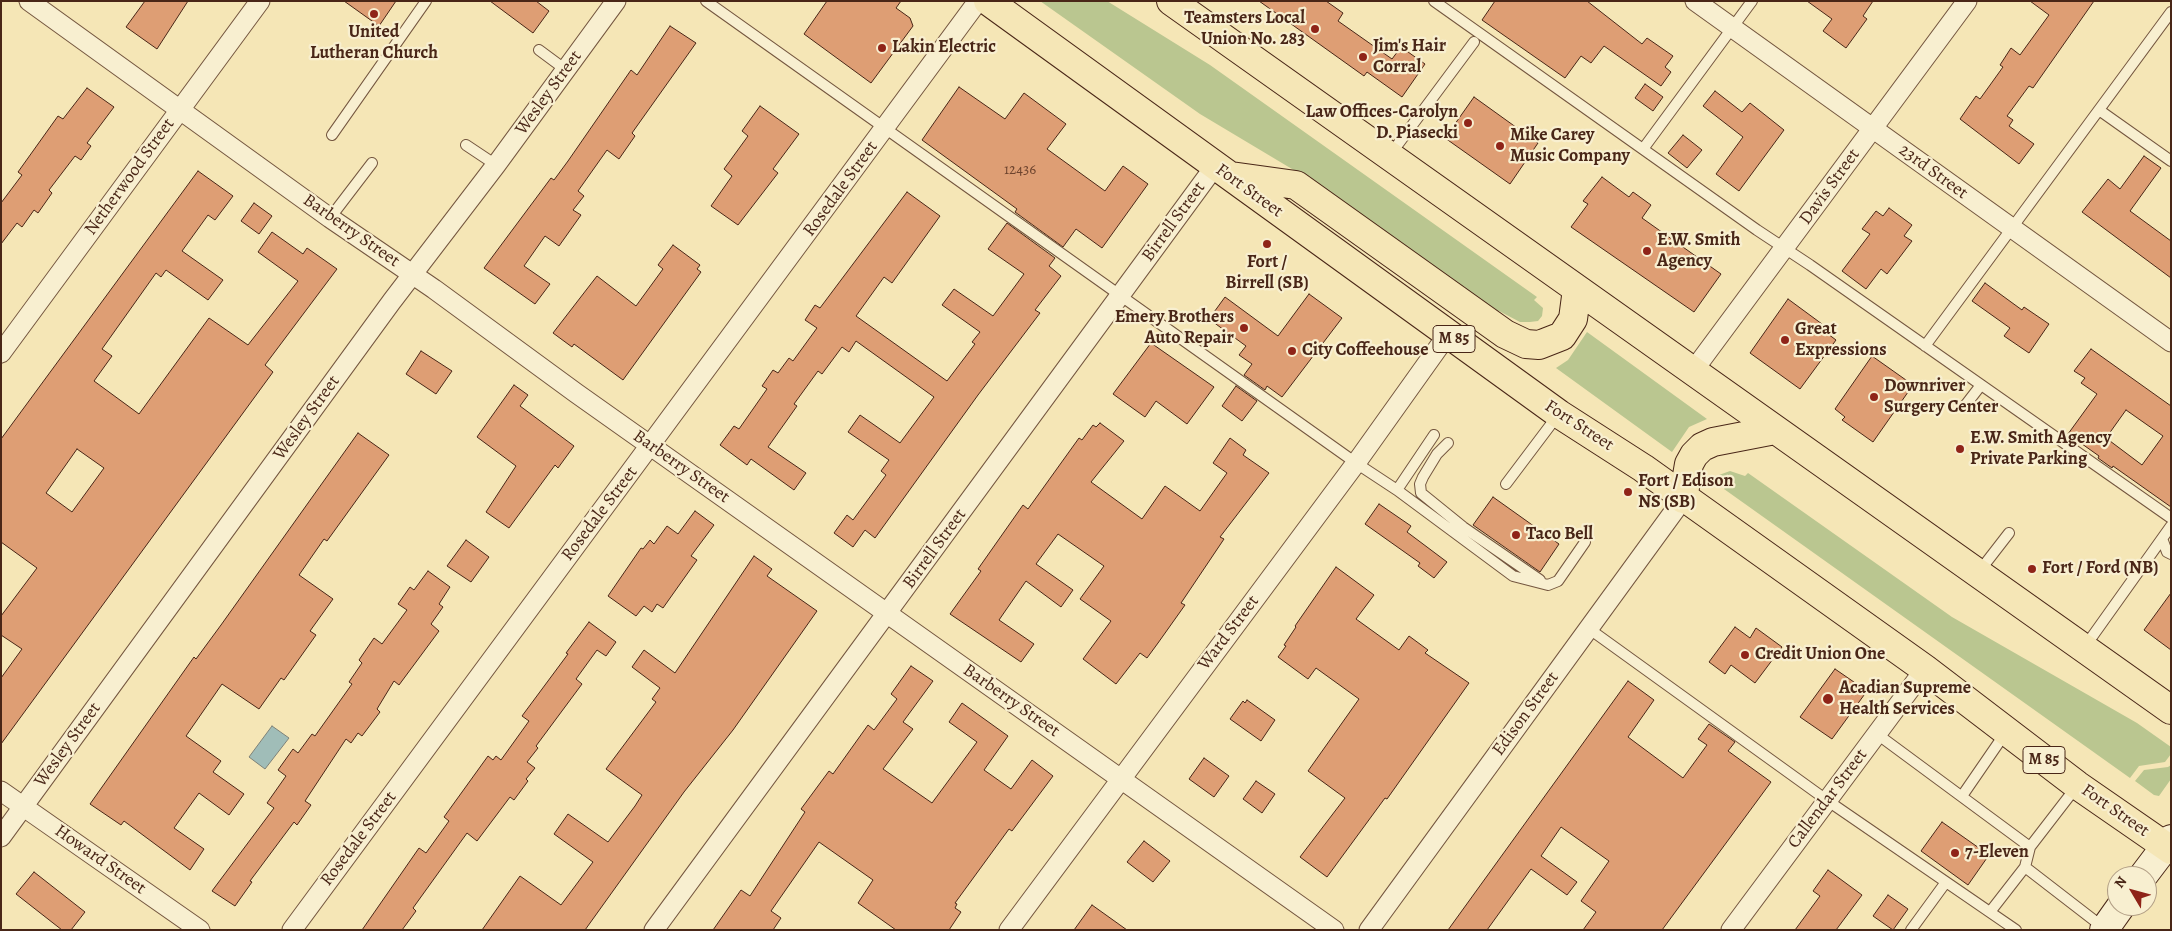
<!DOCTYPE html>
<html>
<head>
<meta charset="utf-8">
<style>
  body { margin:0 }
  #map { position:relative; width:2172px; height:931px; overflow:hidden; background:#f5e6b6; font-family:Alegreya,serif }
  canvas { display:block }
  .frame { position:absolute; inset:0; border:2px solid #492617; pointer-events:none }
  .north { position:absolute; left:2107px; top:866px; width:50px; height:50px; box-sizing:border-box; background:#f8efd0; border:1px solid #b29f86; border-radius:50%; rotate:307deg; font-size:14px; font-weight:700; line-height:20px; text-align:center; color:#492617 }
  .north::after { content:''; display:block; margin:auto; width:18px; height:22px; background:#8f2418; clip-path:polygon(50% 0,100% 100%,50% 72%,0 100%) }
</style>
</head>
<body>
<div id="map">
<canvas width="2172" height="931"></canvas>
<div class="frame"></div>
<div class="north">N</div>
</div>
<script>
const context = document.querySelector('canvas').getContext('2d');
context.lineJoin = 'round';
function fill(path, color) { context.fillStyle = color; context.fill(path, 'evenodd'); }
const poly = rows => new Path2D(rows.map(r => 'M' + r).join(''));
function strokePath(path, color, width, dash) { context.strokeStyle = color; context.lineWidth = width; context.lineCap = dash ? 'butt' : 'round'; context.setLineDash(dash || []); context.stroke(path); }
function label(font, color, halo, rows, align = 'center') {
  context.font = font + ' Alegreya,serif'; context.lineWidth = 4.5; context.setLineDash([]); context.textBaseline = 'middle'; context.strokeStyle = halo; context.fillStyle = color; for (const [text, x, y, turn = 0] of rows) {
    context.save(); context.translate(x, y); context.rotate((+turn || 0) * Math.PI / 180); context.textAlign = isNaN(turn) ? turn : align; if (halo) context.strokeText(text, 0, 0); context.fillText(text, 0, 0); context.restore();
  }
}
const green = poly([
  [1040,1,1107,1,1210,65,1537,297,1534,300,1543,308,1542,316,1538,321,1530,322,1520,322,1499,311,1496,314,1297,172,1200,114],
  [1587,332,1707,419,1689,427,1672,452,1556,368,1568,360],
  [1730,471,1745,476,1748,473,1952,617,2137,723,2171,747,2171,754,2165,762,2139,766,2130,778,1724,489,1726,486,1720,481,1719,475],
  [2171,765,2171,779,2159,796,2154,795,2135,781,2144,770,2168,767]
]);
const water = poly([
  [272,726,289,738,265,769,249,757,272,726]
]);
const building = poly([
  [145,1,188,1,157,49,126,27,145,1],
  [344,1,396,1,379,26,344,1],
  [490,1,536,1,549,11,533,33,490,1],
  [827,1,901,1,896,8,910,18,913,26,871,83,804,34,827,1],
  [1259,1,1326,1,1343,13,1338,21,1392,59,1401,47,1425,64,1402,97,1367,72,1364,76,1259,1],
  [1495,1,1587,1,1642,44,1647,38,1673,56,1665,67,1671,72,1661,86,1604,46,1591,63,1581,56,1565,78,1482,20,1495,1],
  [1807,1,1873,1,1863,16,1867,19,1846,48,1823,31,1832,19,1807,1],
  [2030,1,2094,1,2033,88,2029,86,2007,116,2013,120,2009,126,2034,144,2019,164,1960,119,1976,96,1980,99,2003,67,2000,65,2011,48,2020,55,2049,15,2030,1],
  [670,26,696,43,632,133,635,136,619,159,607,150,578,191,584,196,573,210,581,215,559,246,545,236,524,266,550,284,535,304,484,268,551,178,554,180,568,161,631,70,637,75,670,26],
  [1645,84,1663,97,1653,111,1635,98,1645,84],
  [959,87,1005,119,1024,93,1066,124,1047,149,1105,191,1123,166,1148,184,1102,248,1076,229,1063,247,1015,212,1017,209,922,140,959,87],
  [87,88,114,107,87,143,91,146,81,160,75,156,49,190,52,193,38,213,34,210,22,227,17,223,1,244,1,203,22,175,18,172,58,116,63,119,87,88],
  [1715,91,1742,112,1750,103,1784,130,1739,191,1716,174,1743,137,1703,106,1715,91],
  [1474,97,1538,143,1510,184,1445,138,1474,97],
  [760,106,799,134,773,169,778,173,738,225,711,206,732,176,724,169,748,136,742,131,760,106],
  [1683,135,1702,150,1687,168,1668,153,1683,135],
  [2144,156,2161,168,2130,211,2171,241,2171,278,2082,212,2108,179,2120,189,2144,156],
  [198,171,233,196,215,220,208,215,182,251,223,280,208,300,166,270,161,277,156,273,102,349,112,356,94,381,139,414,209,318,248,345,298,281,258,252,272,232,303,254,307,248,337,269,265,365,273,372,1,744,1,678,22,649,1,635,1,616,37,568,1,542,1,439,198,171],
  [77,449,104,468,72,512,46,493,77,449],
  [1602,177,1629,197,1633,192,1651,205,1642,218,1721,274,1694,312,1571,227,1588,204,1583,201,1602,177],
  [907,192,940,216,892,283,884,277,856,316,947,381,975,344,972,342,980,332,942,305,954,289,993,316,1024,274,988,249,1007,223,1055,258,1049,266,1061,276,1035,310,1040,313,978,395,875,538,865,530,853,547,834,533,847,515,853,520,886,475,881,471,889,460,848,432,860,415,900,443,934,397,856,341,849,352,842,347,822,374,818,371,794,404,797,406,768,447,806,473,794,490,751,459,747,465,720,445,734,426,739,429,767,389,762,386,773,370,778,373,789,358,793,361,817,328,805,320,815,305,820,308,907,192],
  [254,203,272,216,259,234,241,221,254,203],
  [1889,208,1912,225,1904,236,1912,241,1887,274,1881,269,1866,289,1842,271,1870,234,1862,229,1876,211,1883,216,1889,208],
  [673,245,700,265,697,269,701,272,623,380,574,344,572,347,553,333,597,276,636,306,663,269,658,265,673,245],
  [1985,283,2022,310,2024,307,2049,324,2029,353,2004,336,2010,328,1972,301,1985,283],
  [1309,294,1342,318,1282,397,1267,386,1265,390,1244,375,1252,364,1239,355,1246,346,1209,319,1225,297,1278,336,1309,294],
  [1788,299,1822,324,1820,328,1836,340,1800,389,1750,353,1788,299],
  [1151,343,1214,387,1187,424,1156,401,1145,417,1113,394,1151,343],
  [2091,349,2171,406,2171,507,2113,466,2112,468,2098,458,2099,456,2068,434,2097,394,2081,383,2085,378,2074,371,2091,349],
  [2126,410,2163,436,2142,465,2106,438,2126,410],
  [421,351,452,371,436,394,406,374,421,351],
  [1872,356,1913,385,1873,442,1842,420,1845,417,1835,409,1872,356],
  [514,385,528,395,520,406,574,446,558,468,555,465,509,528,486,512,516,466,477,437,514,385],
  [1236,386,1257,401,1242,421,1222,406,1236,386],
  [1100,423,1124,441,1091,482,1142,519,1165,486,1200,511,1227,473,1213,463,1230,438,1246,450,1243,455,1269,473,1220,537,1224,539,1181,603,1185,605,1158,643,1147,658,1140,653,1116,684,1083,659,1111,621,1080,599,1104,566,1058,534,1036,564,1073,590,1061,607,1026,581,999,620,1034,644,1021,662,950,614,981,571,978,569,1023,505,1028,509,1079,438,1082,440,1093,425,1096,427,1100,423],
  [358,433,389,455,327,541,324,539,299,575,333,599,310,631,316,635,284,680,281,678,259,709,222,684,186,736,221,761,213,772,244,794,229,815,199,793,174,828,204,849,190,870,124,821,121,825,90,804,194,657,196,659,221,625,358,433],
  [1493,497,1559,544,1540,572,1473,525,1493,497],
  [1379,504,1411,526,1407,532,1447,562,1434,578,1418,566,1420,563,1365,524,1379,504],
  [695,511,714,525,691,556,697,560,663,608,657,604,652,612,644,606,636,616,608,596,641,548,643,549,650,540,654,544,667,526,678,534,695,511],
  [466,540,489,557,471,582,447,566,466,540],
  [754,556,772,569,767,576,817,611,733,730,684,792,585,930,482,930,520,876,561,905,593,862,554,834,568,814,608,842,635,806,642,795,606,769,656,702,652,699,660,688,632,667,644,650,675,673,754,556],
  [1336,567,1374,595,1356,619,1399,650,1409,636,1428,650,1425,653,1469,683,1387,799,1385,798,1327,877,1300,857,1345,798,1308,771,1359,699,1316,668,1308,679,1278,657,1286,646,1284,645,1296,627,1295,626,1336,567],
  [428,571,450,587,439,604,443,607,431,624,439,631,399,685,394,681,377,709,380,712,362,736,358,733,351,743,346,739,305,801,311,805,297,825,294,822,250,881,252,882,235,906,212,891,274,808,267,803,286,776,278,770,293,749,298,753,312,734,315,736,352,684,349,682,362,663,359,660,374,638,382,644,407,610,398,604,410,587,414,590,428,571],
  [2171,593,2171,650,2144,630,2171,593],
  [589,622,616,642,606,656,597,650,576,679,582,684,536,746,538,748,527,762,535,768,526,779,528,781,514,800,510,797,477,841,467,833,413,908,416,911,402,930,362,930,419,848,426,853,449,821,444,817,488,756,493,760,496,756,501,760,529,721,522,716,568,654,566,653,589,622],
  [1735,627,1750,638,1756,628,1782,647,1755,683,1731,665,1725,674,1709,662,1735,627],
  [911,666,933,681,903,722,913,729,883,769,932,803,977,742,949,722,962,703,1008,736,984,770,1011,789,1032,760,1053,776,1012,831,1009,829,955,903,957,904,955,908,961,912,949,930,896,930,858,903,873,880,819,842,771,911,781,918,773,930,713,930,741,890,750,896,805,812,801,809,829,771,833,774,868,725,874,730,897,699,891,694,911,666],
  [1835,669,1867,691,1832,739,1800,717,1835,669],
  [1628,681,1654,700,1628,737,1683,778,1707,745,1698,739,1709,724,1735,742,1728,751,1771,782,1662,930,1583,930,1596,912,1581,901,1609,861,1561,827,1541,856,1577,882,1567,895,1531,869,1487,930,1448,930,1628,681],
  [1247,700,1275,720,1261,741,1230,719,1243,701,1245,703,1247,700],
  [1204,758,1229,776,1214,797,1189,779,1204,758],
  [1256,781,1275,794,1262,813,1243,799,1256,781],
  [1942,822,1989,855,1968,885,1921,851,1942,822],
  [1144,841,1170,861,1153,882,1127,862,1144,841],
  [1828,870,1862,895,1836,930,1795,930,1820,896,1813,891,1828,870],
  [34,872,85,912,71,930,62,930,16,894,34,872],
  [1888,895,1908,909,1893,930,1873,916,1888,895],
  [1092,905,1127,930,1074,930,1092,905]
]);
const service = poly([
  [706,1,1356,463,1397,490,1513,576,1548,585,1558,581,1585,542],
  [1434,1,1757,230,1810,265,2171,518],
  [539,50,566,70],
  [2099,110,2171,161],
  [332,135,426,1],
  [466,145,496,165],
  [1643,149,1752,1],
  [1390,155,1474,42],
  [330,218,372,163],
  [1925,346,2171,12],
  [1964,407,1981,385],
  [1448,443,1437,454,1423,477,1420,484,1421,493,1463,527,1540,580],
  [1506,484,1558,415],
  [1397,490,1434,435],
  [2163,541,2167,552,2171,554],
  [1978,573,2009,533],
  [1588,628,1828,801,2016,930],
  [2084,648,2171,526],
  [1877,734,2030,847,2077,786],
  [1962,796,2006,732],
  [2030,847,2025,867,2104,928],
  [1990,912,2025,867],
  [1911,930,1946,882]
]);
const minor = poly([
  [29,1,330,218,434,289,576,393,1334,930],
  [1695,1,2171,342],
  [1,353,260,1],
  [1693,371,1967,1],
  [1,791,200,930],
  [1,837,392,301,496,165,616,1],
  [292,930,978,1],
  [654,930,1215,166],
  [1009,930,1356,463,1448,334],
  [1369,930,1683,499],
  [1731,930,1925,669]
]);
const secondary = poly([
  [2143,876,2171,839],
  [2104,930,2121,906]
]);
const primary = poly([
  [988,1,1559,414,1643,468,1925,669,2077,785,2171,850],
  [1171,1,2171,710],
  [1231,176,1296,185,1505,334,1526,344,1539,345,1562,336,1573,319,1577,289],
  [1683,499,1689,464,1694,455,1702,447,1713,442,1775,430]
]);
const markers = [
  [374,14,5,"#8f2418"],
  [1315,29,5,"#8f2418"],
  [882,48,5,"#8f2418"],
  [1363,57,5,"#8f2418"],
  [1468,123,5,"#8f2418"],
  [1500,146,5,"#8f2418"],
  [1267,244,5,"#8f2418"],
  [1647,251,5,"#8f2418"],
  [1244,328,5,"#8f2418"],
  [1785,340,5,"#8f2418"],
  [1292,351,5,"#8f2418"],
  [1874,397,5,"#8f2418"],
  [1960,449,5,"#8f2418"],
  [1628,492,5,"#8f2418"],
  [1516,535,5,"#8f2418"],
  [2032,569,5,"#8f2418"],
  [1745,655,5,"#8f2418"],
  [1828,699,6,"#8f2418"],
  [1955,853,5,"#8f2418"]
];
const numberNames = [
  ["12436",1020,170]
];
const shields = [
  [1454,339,42],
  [2044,760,42]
];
const shieldNames = [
  ["M 85",1454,339],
  ["M 85",2044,760]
];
const poiNames = [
  ["Teamsters Local",1305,19,"right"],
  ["Union No. 283",1305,40,"right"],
  ["United",374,33,"center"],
  ["Lutheran Church",374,54,"center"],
  ["Jim's Hair",1373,47],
  ["Corral",1373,68],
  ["Lakin Electric",892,48],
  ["Law Offices-Carolyn",1458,113,"right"],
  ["D. Piasecki",1458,134,"right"],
  ["Mike Carey",1510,136],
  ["Music Company",1510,157],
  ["E.W. Smith",1657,241],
  ["Agency",1657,262],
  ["Fort /",1267,263,"center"],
  ["Birrell (SB)",1267,284,"center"],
  ["Emery Brothers",1234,318,"right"],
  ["Auto Repair",1234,339,"right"],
  ["Great",1795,330],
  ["Expressions",1795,351],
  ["City Coffeehouse",1302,351],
  ["Downriver",1884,387],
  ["Surgery Center",1884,408],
  ["E.W. Smith Agency",1970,439],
  ["Private Parking",1970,460],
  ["Fort / Edison",1638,482],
  ["NS (SB)",1638,503],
  ["Taco Bell",1526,535],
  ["Fort / Ford (NB)",2042,569],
  ["Credit Union One",1755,655],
  ["Acadian Supreme",1839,689],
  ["Health Services",1839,710],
  ["7-Eleven",1965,853]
];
const streetNames = [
  ["Wesley Street",549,93,-54],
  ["23rd Street",1933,172,36],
  ["Netherwood Street",130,177,-54],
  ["Davis Street",1830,187,-54],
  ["Rosedale Street",841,189,-54],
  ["Fort Street",1249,191,36],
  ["Birrell Street",1174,222,-54],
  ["Barberry Street",351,231,35],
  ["Wesley Street",307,418,-54],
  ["Fort Street",1579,426,33],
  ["Barberry Street",681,467,35],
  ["Rosedale Street",600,514,-53],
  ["Birrell Street",935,549,-54],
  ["Ward Street",1229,633,-53],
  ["Barberry Street",1011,701,35],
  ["Edison Street",1526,714,-54],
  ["Wesley Street",68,745,-54],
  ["Callendar Street",1828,799,-53],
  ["Fort Street",2115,811,35],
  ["Rosedale Street",359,839,-53],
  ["Howard Street",100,860,35]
];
fill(green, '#bac690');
fill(water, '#a0bdb8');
strokePath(water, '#7d8178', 1);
fill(building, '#de9e74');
strokePath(building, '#492617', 1);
strokePath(service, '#74563f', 12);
strokePath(minor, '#74563f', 21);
strokePath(secondary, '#492617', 30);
strokePath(primary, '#492617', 30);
strokePath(service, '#f8efd0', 10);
strokePath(minor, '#f8efd0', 19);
strokePath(secondary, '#f8efd0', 28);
strokePath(primary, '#f5e6b6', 28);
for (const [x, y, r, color] of markers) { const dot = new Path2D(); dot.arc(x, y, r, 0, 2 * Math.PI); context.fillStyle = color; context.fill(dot); strokePath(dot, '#f8efd0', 2); }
label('15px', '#6e442e', null, numberNames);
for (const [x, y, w] of shields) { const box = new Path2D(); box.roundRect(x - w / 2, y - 13.5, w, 27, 4); context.fillStyle = '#f8efd0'; context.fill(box); strokePath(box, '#492617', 1); }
label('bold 16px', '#492617', null, shieldNames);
label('bold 18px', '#492617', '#f8efd0', poiNames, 'left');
label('18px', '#492617', '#f8efd0', streetNames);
</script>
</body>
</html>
